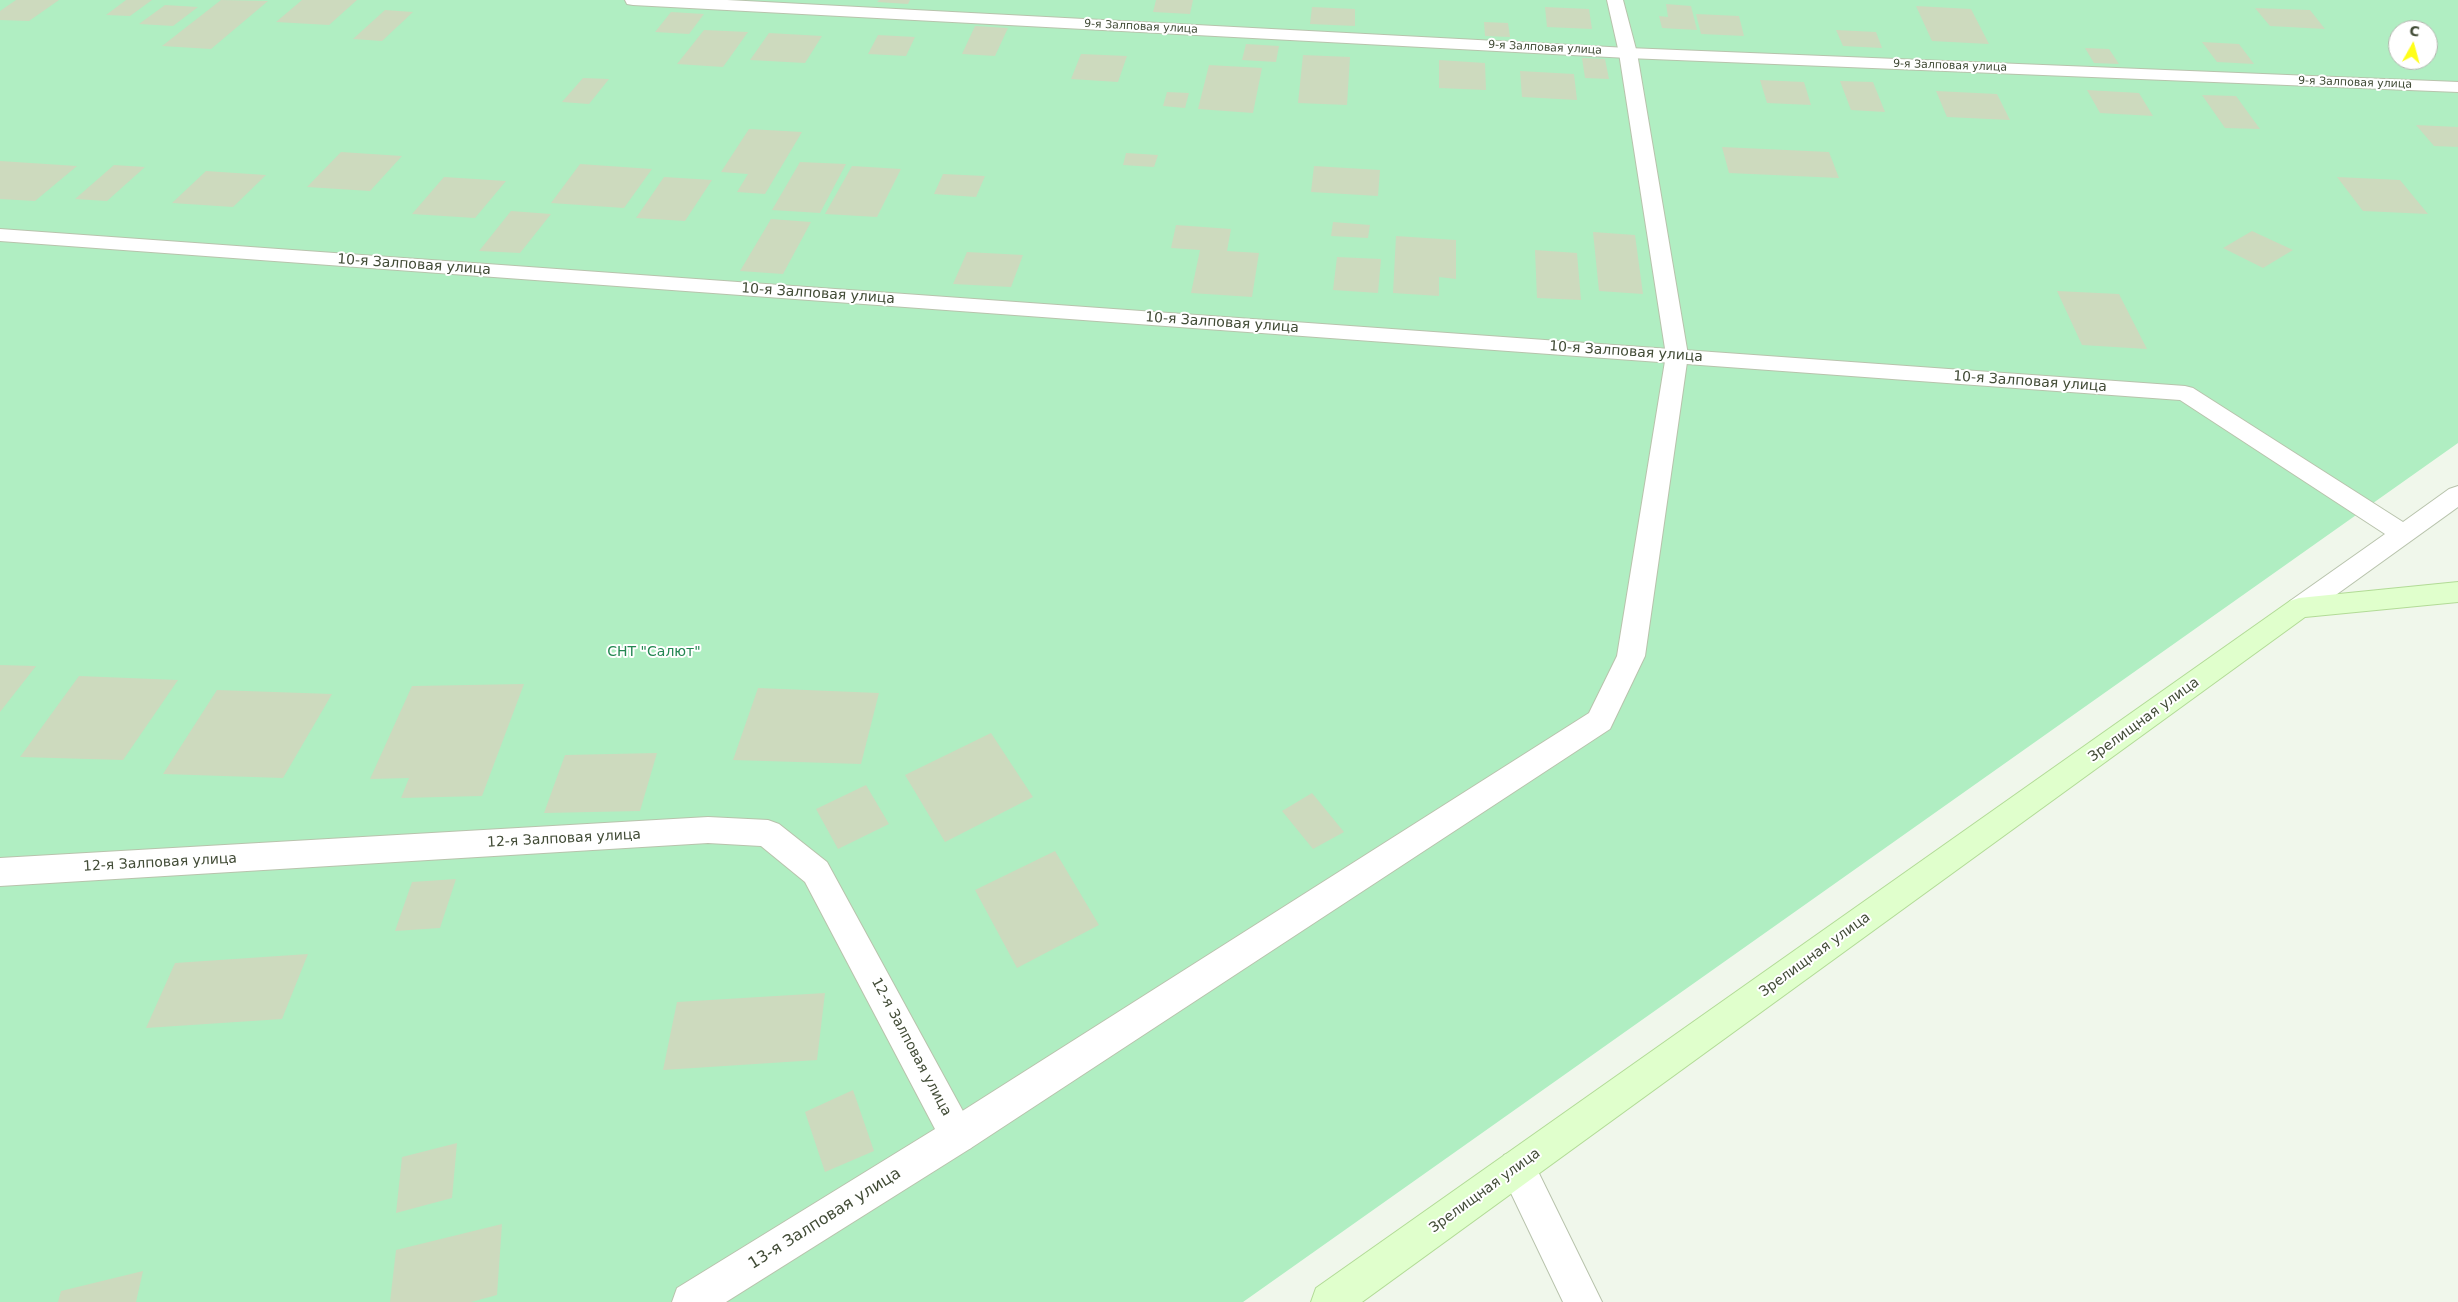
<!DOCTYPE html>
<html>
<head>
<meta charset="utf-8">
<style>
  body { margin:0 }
  #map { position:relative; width:2458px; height:1302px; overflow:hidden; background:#f0f7eb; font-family:"DejaVu Sans",sans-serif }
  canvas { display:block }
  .north { position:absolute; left:2388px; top:20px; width:50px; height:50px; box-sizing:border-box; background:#fff; border:1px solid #b3b7af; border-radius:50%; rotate:7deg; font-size:14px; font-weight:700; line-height:20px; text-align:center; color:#424c37 }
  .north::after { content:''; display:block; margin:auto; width:18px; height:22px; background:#fffe19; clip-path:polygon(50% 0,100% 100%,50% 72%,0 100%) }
</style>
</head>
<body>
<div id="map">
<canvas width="2458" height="1302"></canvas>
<div class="north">С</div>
</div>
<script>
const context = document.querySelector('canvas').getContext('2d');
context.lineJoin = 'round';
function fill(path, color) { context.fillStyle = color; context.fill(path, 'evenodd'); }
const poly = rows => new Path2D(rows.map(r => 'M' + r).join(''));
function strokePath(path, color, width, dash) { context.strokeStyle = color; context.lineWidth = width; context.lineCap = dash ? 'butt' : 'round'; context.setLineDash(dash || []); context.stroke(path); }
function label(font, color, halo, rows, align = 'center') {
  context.font = font + ' "DejaVu Sans",sans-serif'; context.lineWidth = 4; context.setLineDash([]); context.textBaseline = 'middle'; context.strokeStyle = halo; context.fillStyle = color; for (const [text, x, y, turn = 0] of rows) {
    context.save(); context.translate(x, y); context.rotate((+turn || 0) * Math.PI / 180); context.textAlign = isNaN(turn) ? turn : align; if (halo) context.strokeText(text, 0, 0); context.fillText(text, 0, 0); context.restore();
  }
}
const green = poly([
  [0,0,2458,0,2458,443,1243,1302,0,1302],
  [2398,30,2428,30,2428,60,2398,60]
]);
const building = poly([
  [16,0,59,0,29,21,0,20,0,11],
  [126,0,152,0,130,16,106,15],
  [221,0,268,1,211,49,162,46],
  [302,0,357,0,329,25,276,22],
  [879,0,910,0,908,4,877,2],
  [1156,0,1193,0,1190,14,1153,12],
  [1666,4,1691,6,1697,30,1662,28,1659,16,1668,17],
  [165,5,198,7,173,26,139,24],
  [1916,6,1971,9,1989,44,1932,41],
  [1312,7,1355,9,1355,26,1310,24],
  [1545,7,1589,9,1592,29,1547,27],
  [2255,8,2310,10,2325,29,2270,26],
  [385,10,413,12,382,41,353,39],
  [671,12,704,14,689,34,655,32],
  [1696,14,1739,16,1744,36,1701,34],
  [1484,22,1508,23,1510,37,1485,36],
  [975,26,1008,28,995,56,962,54],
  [704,30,748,32,723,67,677,64],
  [1836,30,1876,32,1882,48,1843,46],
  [769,33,822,36,805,63,750,60],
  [878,35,915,37,906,56,868,54],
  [2202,42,2239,44,2254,64,2217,62],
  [1246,44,1279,46,1276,62,1242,60],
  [2085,48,2109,49,2119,64,2094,63],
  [1081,54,1127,56,1118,82,1071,79],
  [1303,55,1350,57,1347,105,1298,103],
  [1582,58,1605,59,1609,79,1585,78],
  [1439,60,1485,63,1486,90,1439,88],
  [1209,65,1262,68,1253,113,1198,109],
  [1520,71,1574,74,1577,100,1522,97],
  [583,78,609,79,589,104,562,102],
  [1760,80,1804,82,1811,105,1767,103],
  [1840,81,1873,82,1885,112,1851,110],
  [2087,90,2139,93,2153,116,2100,113],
  [1936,91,1997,94,2010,120,1947,117],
  [1167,92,1189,93,1185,108,1163,106],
  [2202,95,2236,96,2260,129,2225,128],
  [2416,125,2458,127,2458,147,2434,146],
  [749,129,802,132,765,194,737,192,748,174,721,172],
  [1722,147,1829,152,1839,178,1729,173],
  [341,152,402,156,370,191,307,187],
  [1126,153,1158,155,1154,167,1123,165],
  [0,161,77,166,35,201,0,199],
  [800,162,846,164,820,213,772,210],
  [580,164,652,169,624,208,551,203],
  [114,165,145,167,107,201,75,199],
  [852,166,901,169,877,217,825,214],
  [1314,166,1380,170,1378,196,1311,192],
  [206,171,266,175,233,207,172,203],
  [943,174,985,176,976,197,934,194],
  [444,177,506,181,475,218,412,214],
  [664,177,712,180,685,221,636,218],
  [2337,177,2400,180,2428,214,2363,211],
  [511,211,551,214,520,253,479,251],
  [771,219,811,222,783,274,740,271],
  [1333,222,1370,225,1368,238,1331,236],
  [1176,225,1231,229,1227,251,1259,253,1252,297,1191,293,1200,250,1171,248],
  [2252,231,2293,250,2263,268,2223,248],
  [1593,232,1635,235,1643,294,1599,291],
  [1396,236,1456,240,1456,279,1439,277,1439,296,1393,293],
  [1535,250,1577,253,1581,300,1537,298],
  [967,252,1023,255,1011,287,953,284],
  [1337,257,1381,259,1378,293,1333,290],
  [2057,291,2119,294,2147,349,2082,345],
  [0,665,36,666,0,712],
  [79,676,178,680,123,760,20,757],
  [524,684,482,796,401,798,409,778,370,779,412,686],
  [758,688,879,693,861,764,733,760],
  [217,690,332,694,283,778,163,774],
  [991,733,1033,797,945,842,905,775],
  [657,753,640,811,544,813,565,755],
  [866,785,889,824,838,849,816,809],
  [1312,793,1344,832,1313,849,1282,811],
  [1055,851,1099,925,1017,968,975,890],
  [456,879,440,928,395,931,412,882],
  [308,954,282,1019,146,1028,175,963],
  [825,993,817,1060,663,1070,677,1002],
  [853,1090,874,1151,825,1172,805,1112],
  [457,1143,452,1198,396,1213,402,1157],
  [502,1224,497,1295,471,1302,390,1302,396,1250],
  [143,1271,136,1302,58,1302,61,1291]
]);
const lane = poly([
  [1607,0,1623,0,1637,53,1688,355,1645,656,1610,729,971,1148,958,1153,945,1148,940,1135,945,1122,1589,713,1617,656,1666,355,1619,53,1607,0],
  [1517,1150,1530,1155,1602,1302,1563,1302,1499,1168,1504,1155,1517,1150]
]);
const street = poly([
  [625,0,727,0,1628,48,2458,82,2458,92,1628,58,633,5,627,4,625,0],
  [0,229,2185,386,2193,388,2403,522,2449,489,2458,486,2458,507,2308,615,2299,618,2290,615,2286,608,2290,601,2385,534,2180,400,0,241,0,229],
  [708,817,768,820,779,824,827,862,976,1135,971,1148,726,1302,672,1302,677,1288,935,1129,805,882,761,846,708,843,0,886,0,858,708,817]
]);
const secondary = poly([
  [2458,582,2458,602,2305,617,1362,1302,1311,1302,1316,1288,2290,601,2299,598,2458,582]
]);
const farStreetnames = [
  ["9-я Залповая улица",1141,27,3],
  ["9-я Залповая улица",1545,48,3],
  ["9-я Залповая улица",1950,66,2],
  ["9-я Залповая улица",2355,83,2]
];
const streetNames = [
  ["10-я Залповая улица",414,265,4],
  ["10-я Залповая улица",818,294,4],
  ["10-я Залповая улица",1222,323,4],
  ["10-я Залповая улица",1626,352,4],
  ["10-я Залповая улица",2030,382,4],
  ["Зрелищная улица",2144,720,-36],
  ["12-я Залповая улица",564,839,-3],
  ["12-я Залповая улица",160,863,-3],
  ["Зрелищная улица",1815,955,-36],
  ["12-я Залповая улица",911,1047,62],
  ["Зрелищная улица",1485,1191,-36]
];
const parkNames = [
  ["СНТ \"Салют\"",654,652]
];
const nearStreetnames = [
  ["13-я Залповая улица",825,1219,-32]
];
fill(green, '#b0eec2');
fill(building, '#cddabe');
strokePath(lane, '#b8c3ac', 2);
strokePath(street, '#b8c3ac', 2);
strokePath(secondary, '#b2db96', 2);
fill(lane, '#fff');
fill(street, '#fff');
fill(secondary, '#e0ffcc');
label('11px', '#424c37', '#fff', farStreetnames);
label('14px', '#424c37', '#fff', streetNames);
label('14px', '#238651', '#fff', parkNames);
label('16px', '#424c37', '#fff', nearStreetnames);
</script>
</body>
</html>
